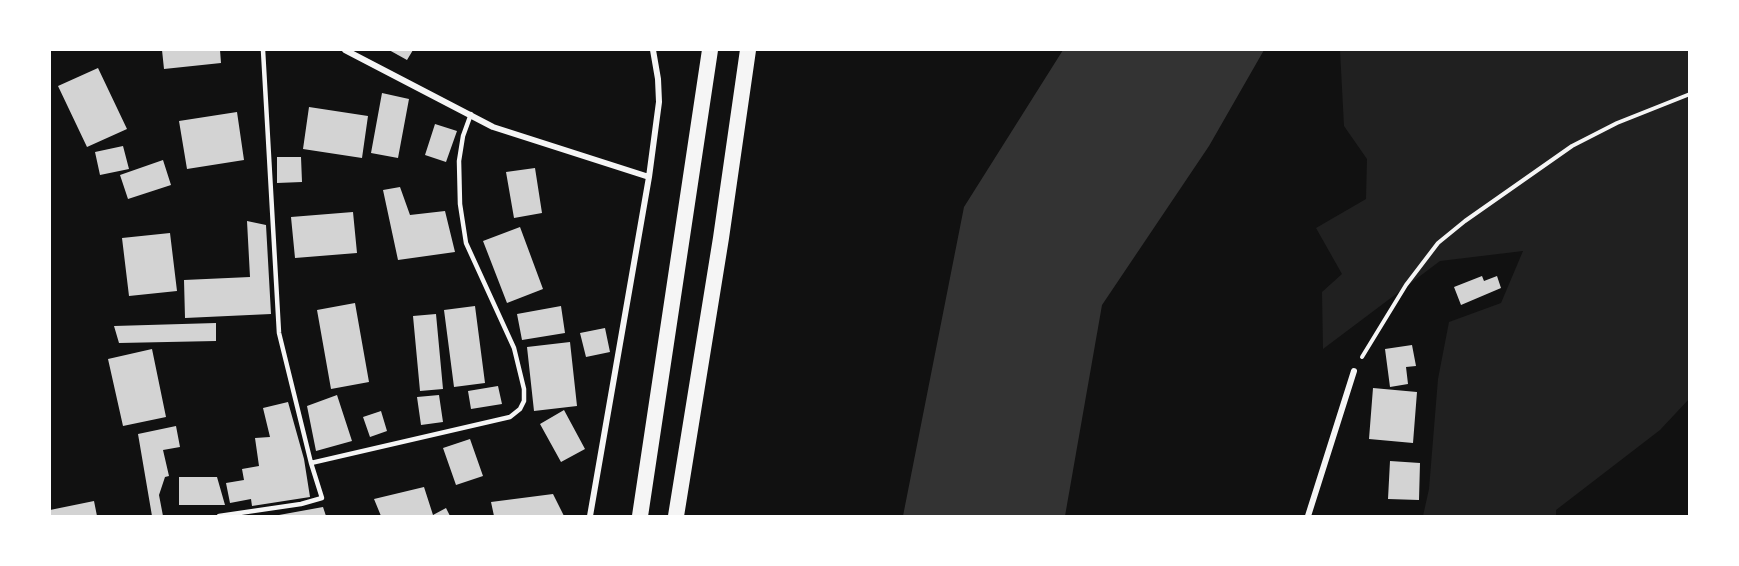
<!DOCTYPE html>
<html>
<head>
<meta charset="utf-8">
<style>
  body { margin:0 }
  #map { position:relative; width:1739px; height:566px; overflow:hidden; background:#111; font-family:"PT Sans",sans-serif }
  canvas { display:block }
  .frame { position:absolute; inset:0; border:51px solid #fff; pointer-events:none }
</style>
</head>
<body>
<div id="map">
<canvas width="1739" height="566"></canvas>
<div class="frame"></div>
</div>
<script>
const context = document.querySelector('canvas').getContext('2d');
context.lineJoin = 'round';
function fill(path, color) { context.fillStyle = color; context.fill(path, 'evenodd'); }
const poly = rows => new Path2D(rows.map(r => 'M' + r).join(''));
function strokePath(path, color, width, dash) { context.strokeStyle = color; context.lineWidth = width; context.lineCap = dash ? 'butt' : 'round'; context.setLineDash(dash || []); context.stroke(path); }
const green = poly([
  [1340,50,1689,50,1689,399,1660,430,1556,510,1556,516,1423,516,1429,489,1438,379,1449,322,1501,303,1523,251,1440,261,1323,349,1322,292,1342,274,1316,228,1366,199,1367,159,1344,126]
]);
const water = poly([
  [1063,50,1264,50,1209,146,1102,305,1065,516,903,516,964,207]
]);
const building = poly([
  [162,50,220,50,221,63,164,69],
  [389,50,413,50,407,60],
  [98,68,127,129,87,147,58,86],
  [382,93,409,99,398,158,371,153],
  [309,107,368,116,362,158,303,149],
  [237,112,244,160,187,169,179,121],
  [435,124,457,131,446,162,425,155],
  [123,146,129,169,100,175,95,152],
  [277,157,301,157,302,182,277,183],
  [163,160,171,185,128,199,120,175],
  [535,168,542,213,514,218,506,172],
  [400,187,410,215,445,211,455,252,398,260,383,190],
  [353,212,357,253,295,258,291,217],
  [247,221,266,225,271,314,185,318,184,280,250,277],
  [520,227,543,289,507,303,483,241],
  [170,233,177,291,129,296,122,238],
  [1482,276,1484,281,1497,276,1501,288,1461,305,1454,287],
  [355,303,369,382,331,389,317,310],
  [475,306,485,383,454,387,444,310],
  [561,306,565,333,522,340,517,314],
  [436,314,443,389,420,391,413,316],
  [216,323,216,341,119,343,114,326],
  [605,328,610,352,586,357,580,333],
  [570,342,577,406,534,411,527,347],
  [1412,345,1416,366,1406,367,1408,384,1390,387,1385,349],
  [152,349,166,417,123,426,108,359],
  [498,386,502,404,471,409,468,391],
  [1373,388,1417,392,1413,443,1369,439],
  [337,395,352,441,316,451,307,406],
  [439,395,443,422,421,425,417,397],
  [288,402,304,459,310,497,252,506,251,499,230,503,226,483,244,480,242,469,259,466,255,438,270,437,263,408],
  [564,410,585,449,561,462,540,424],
  [381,411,387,431,370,437,363,417],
  [176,426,180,447,163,450,169,476,165,477,159,495,163,516,152,516,138,434],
  [470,439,483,476,456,485,443,448],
  [1390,461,1420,463,1419,500,1388,499],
  [179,477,217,477,225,505,179,505],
  [424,487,433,515,446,508,450,516,381,516,374,499],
  [553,494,564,516,494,516,491,502],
  [94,501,97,516,50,516,50,510],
  [323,507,326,516,279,516,279,515]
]);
const path = poly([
  [1362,357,1406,285,1438,243,1465,221,1572,146,1617,123,1690,94]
]);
const service = poly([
  [311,463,510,417,520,409,524,401,524,389,514,348,466,243,460,204,459,161,463,136,471,114],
  [219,516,301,504,322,498,311,463,279,333,263,50]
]);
const minor = poly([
  [345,50,493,127,649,177],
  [590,516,649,177,659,102,658,79,653,50],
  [1308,516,1354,371]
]);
const trunk = poly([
  [640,516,710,50],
  [676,516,721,238,748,50]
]);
fill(green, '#202020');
fill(water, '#333');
fill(building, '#d3d3d3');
strokePath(path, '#f5f5f5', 4);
strokePath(service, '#f5f5f5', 4.5);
strokePath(minor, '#f5f5f5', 6);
strokePath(trunk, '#f5f5f5', 16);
</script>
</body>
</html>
